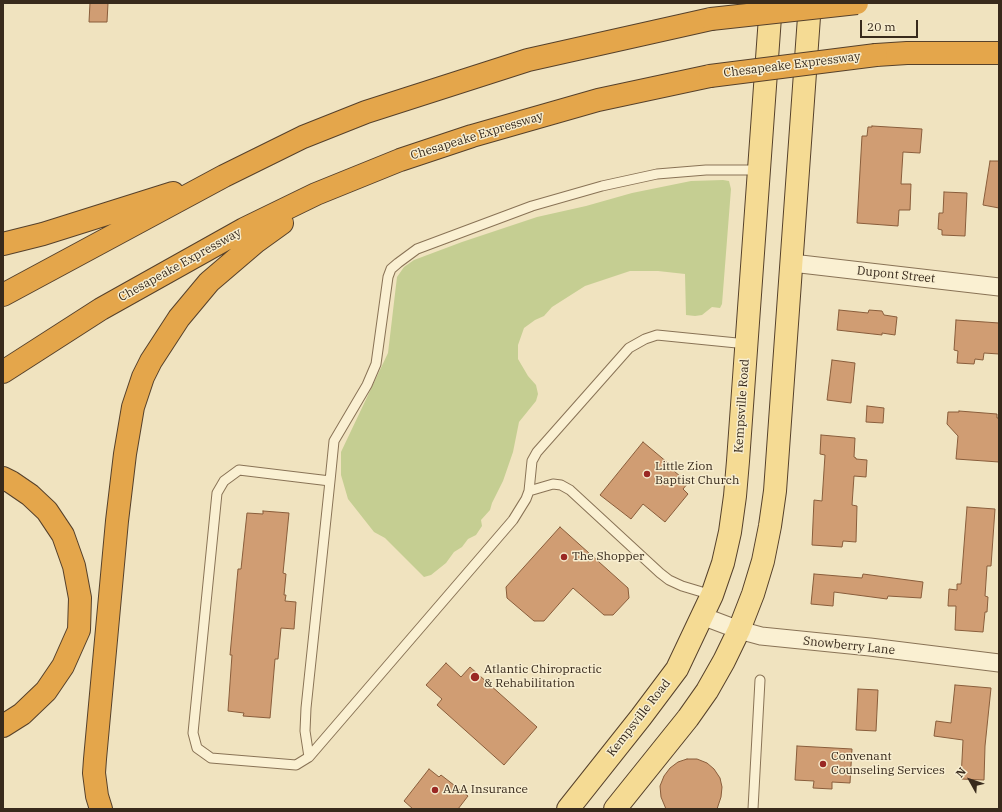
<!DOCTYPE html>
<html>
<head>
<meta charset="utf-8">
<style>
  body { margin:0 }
  #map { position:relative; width:1002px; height:812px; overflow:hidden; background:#f0e3bf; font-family:"IBM Plex Serif",serif }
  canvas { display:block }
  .frame { position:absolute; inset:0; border:4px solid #382a1c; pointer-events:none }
  .north { position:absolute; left:950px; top:760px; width:40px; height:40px; -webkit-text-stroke:3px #f7edcf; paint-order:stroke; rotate:310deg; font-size:11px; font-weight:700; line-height:16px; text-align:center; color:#382a1c }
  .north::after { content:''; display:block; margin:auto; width:14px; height:18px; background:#382a1c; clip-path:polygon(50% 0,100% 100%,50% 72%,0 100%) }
  .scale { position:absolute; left:860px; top:20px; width:58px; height:18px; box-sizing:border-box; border:2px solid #382a1c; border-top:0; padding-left:5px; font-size:12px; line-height:14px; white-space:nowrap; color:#382a1c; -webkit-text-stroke:3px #f7edcf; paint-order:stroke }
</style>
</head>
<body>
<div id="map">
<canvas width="1002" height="812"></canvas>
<div class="frame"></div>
<div class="north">N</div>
<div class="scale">20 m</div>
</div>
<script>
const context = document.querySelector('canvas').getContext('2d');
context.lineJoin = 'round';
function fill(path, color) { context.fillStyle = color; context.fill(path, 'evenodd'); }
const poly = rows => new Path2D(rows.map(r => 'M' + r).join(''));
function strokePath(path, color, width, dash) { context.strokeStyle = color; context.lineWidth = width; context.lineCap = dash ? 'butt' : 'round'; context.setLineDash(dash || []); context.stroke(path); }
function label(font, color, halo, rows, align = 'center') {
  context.font = font + ' "IBM Plex Serif",serif'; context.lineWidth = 3; context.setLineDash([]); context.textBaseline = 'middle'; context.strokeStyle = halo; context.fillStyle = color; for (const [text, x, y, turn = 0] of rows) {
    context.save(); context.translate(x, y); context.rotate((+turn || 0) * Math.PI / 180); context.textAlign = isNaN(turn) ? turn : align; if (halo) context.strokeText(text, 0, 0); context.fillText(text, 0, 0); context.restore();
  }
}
const green = poly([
  [723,180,729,181,731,189,722,304,720,308,712,307,702,315,695,316,686,315,685,274,658,271,630,271,585,286,552,307,544,316,535,320,524,328,518,345,518,359,528,376,536,385,538,394,536,401,519,422,513,452,503,481,492,503,490,510,481,520,482,526,476,535,468,539,462,547,454,552,446,563,431,575,424,577,385,538,374,532,348,499,341,475,341,452,388,353,397,277,404,267,414,260,462,242,537,217,586,206,632,193,691,181]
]);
const building = poly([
  [90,3,108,3,107,22,89,22,90,3],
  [872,126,922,129,920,153,903,152,901,184,911,184,910,210,899,210,898,226,857,223,862,136,867,136,868,127,872,127,872,126],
  [990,161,999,161,999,208,983,205,990,161],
  [944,192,967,193,965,236,942,235,942,230,938,229,939,213,943,213,944,192],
  [839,310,868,313,869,310,882,311,884,315,897,317,895,335,882,333,882,335,837,330,839,310],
  [956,320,999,323,999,354,984,353,983,360,975,359,974,364,957,363,958,351,954,350,956,320],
  [832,360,855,363,851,403,827,400,832,360],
  [867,406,884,408,883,423,866,422,867,406],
  [959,411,997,414,997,418,999,418,999,462,956,459,958,436,947,424,948,412,959,412,959,411],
  [821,435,855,438,854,457,856,458,856,459,867,460,866,477,854,476,852,505,857,506,856,542,843,541,842,547,812,545,814,500,822,501,825,455,820,454,821,435],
  [643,442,668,463,667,465,688,483,683,489,688,494,665,522,643,504,631,519,600,495,643,442],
  [967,507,995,509,991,566,987,566,985,596,988,597,987,612,985,612,983,632,955,630,956,606,948,606,949,589,957,590,957,584,961,584,967,507],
  [263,511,289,513,283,573,286,574,284,595,286,595,285,601,296,602,294,629,281,628,278,659,275,659,270,718,243,716,244,713,228,711,232,655,230,655,238,569,241,569,247,513,263,514,263,511],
  [560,527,628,588,629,598,613,615,604,615,573,588,544,621,534,621,507,598,506,587,560,527],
  [814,574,862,578,863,574,923,582,921,598,888,596,887,599,834,592,833,606,811,604,814,574],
  [446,663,461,677,470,667,537,727,504,765,437,705,442,699,426,685,446,663],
  [955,685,991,688,985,746,984,780,961,779,963,740,934,736,936,721,951,723,955,685],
  [858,689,878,690,876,731,856,730,858,689],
  [797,746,852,749,850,783,832,782,832,789,813,788,814,781,795,780,797,746],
  [687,759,697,759,707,763,714,769,720,778,722,787,721,797,717,809,666,809,661,797,660,786,664,776,670,768,678,762,687,759],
  [429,769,439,777,441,775,468,796,458,809,413,809,404,801,429,769]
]);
const service = poly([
  [330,481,334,441,367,385,376,364,388,277,391,269,398,263,417,249,532,206,602,186,657,174,706,170,759,170],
  [529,491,553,484,561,485,570,490,660,573,669,580,682,586,712,595],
  [309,757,305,731,306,708,330,481,239,470,224,481,217,493,193,733,197,748,211,758,296,765,309,757,513,520,526,499,529,491,532,461,537,452,629,348,645,339,657,335,747,344],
  [753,809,760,680]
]);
const minor = poly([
  [792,263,999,287],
  [702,616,739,630,761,636,870,647,999,663]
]);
const primary = poly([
  [568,809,641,717,677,669,712,595,723,563,730,532,735,496,738,461,771,3],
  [615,809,688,718,707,691,724,661,739,630,753,594,763,561,770,526,775,491,810,3]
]);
const motorway = poly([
  [876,55,907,53,999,53],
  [3,244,43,234,173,193],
  [3,295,224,176,303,137,366,112,528,60,711,19],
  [3,372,101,309,244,229,316,194,400,160,472,136,598,100,710,76],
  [3,478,11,482,30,495,47,511,63,535,74,566,80,598,79,630,63,666,46,691,22,714,3,726],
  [101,809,97,796,94,773,95,759,117,521,125,454,133,407,143,377,151,361,179,318,209,282,257,241,282,223]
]);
const motorwayBridge = poly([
  [711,19,857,3],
  [710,76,876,55]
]);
const markers = [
  [647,474,4,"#9a2824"],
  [564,557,4,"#9a2824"],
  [475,677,5,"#9a2824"],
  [823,764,4,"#9a2824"],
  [435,790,4,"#9a2824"]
];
const streetNames = [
  ["Chesapeake Expressway",792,65,-7],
  ["Chesapeake Expressway",477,136,-17],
  ["Chesapeake Expressway",180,265,-29],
  ["Dupont Street",896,275,6],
  ["Kempsville Road",742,406,-86],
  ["Snowberry Lane",849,646,6],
  ["Kempsville Road",639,718,-52]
];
const poiNames = [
  ["Little Zion",655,467],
  ["Baptist Church",655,481],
  ["The Shopper",572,557],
  ["Atlantic Chiropractic",484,670],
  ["& Rehabilitation",484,684],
  ["Convenant",831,757],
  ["Counseling Services",831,771],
  ["AAA Insurance",443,790]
];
fill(green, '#c5ce92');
fill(building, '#d09d73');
strokePath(building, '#895d3b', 1);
strokePath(service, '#897356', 11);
strokePath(minor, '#897356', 19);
strokePath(primary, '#56412b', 24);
strokePath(motorway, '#56412b', 24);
strokePath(service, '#faf0d2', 9);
strokePath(minor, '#faf0d2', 17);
strokePath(primary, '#f5db94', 22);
strokePath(motorway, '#e4a64b', 22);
strokePath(motorwayBridge, '#56412b', 24, []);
strokePath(motorwayBridge, '#e4a64b', 22);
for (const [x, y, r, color] of markers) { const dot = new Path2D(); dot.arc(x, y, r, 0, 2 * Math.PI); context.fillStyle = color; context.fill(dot); strokePath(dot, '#f7edcf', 1.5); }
label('12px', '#382a1c', '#f7edcf', streetNames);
label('12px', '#382a1c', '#f7edcf', poiNames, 'left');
</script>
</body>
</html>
